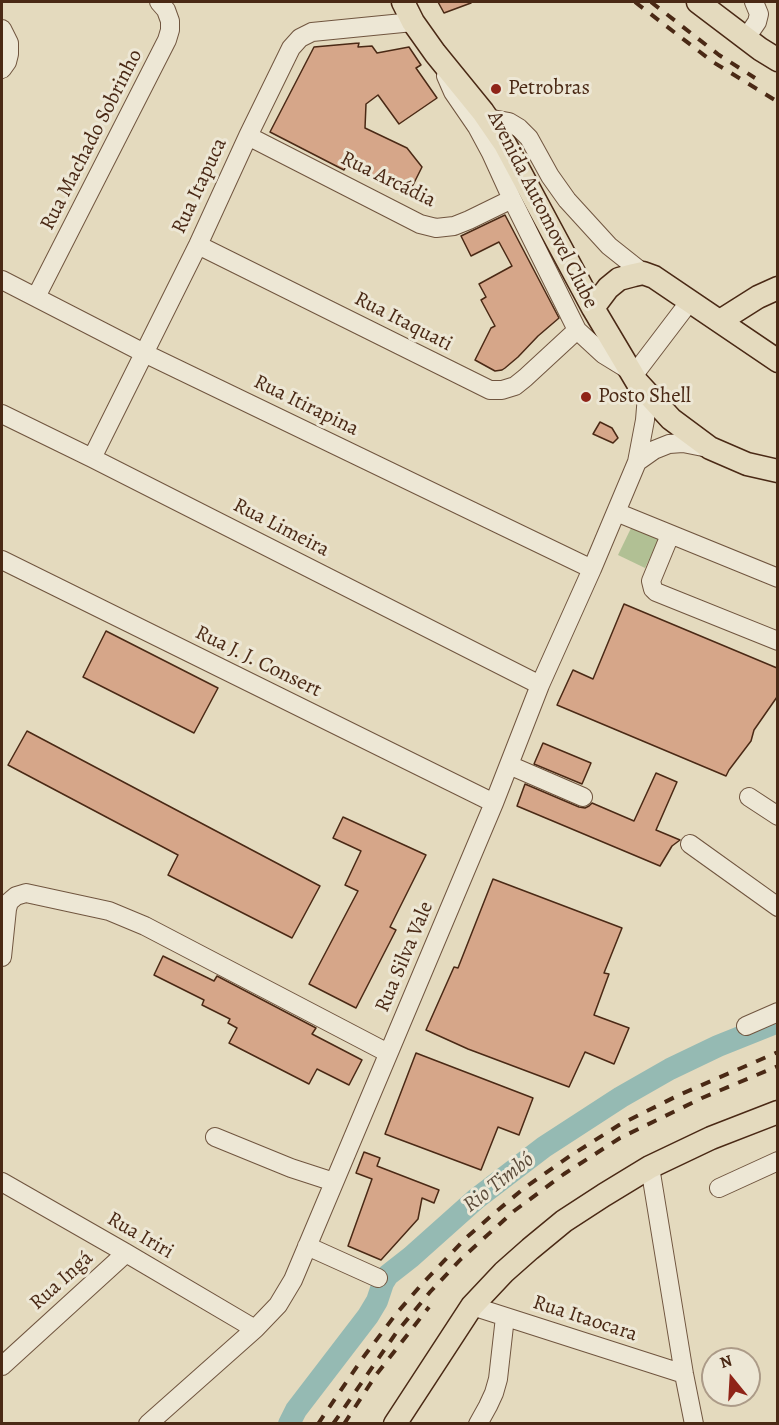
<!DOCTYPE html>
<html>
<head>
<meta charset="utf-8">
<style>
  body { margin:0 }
  #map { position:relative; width:779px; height:1425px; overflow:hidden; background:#e4dabe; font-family:Alegreya,serif }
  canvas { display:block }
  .frame { position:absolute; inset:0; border:3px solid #4a2915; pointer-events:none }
  .north { position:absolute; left:701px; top:1347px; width:60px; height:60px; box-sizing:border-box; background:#ede7d5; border:2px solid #ac9b88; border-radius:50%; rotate:342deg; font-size:16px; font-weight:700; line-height:24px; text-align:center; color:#4a2915 }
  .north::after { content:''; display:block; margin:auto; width:21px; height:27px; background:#8f2418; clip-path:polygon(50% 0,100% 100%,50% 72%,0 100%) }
</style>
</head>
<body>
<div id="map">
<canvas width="779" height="1425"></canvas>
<div class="frame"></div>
<div class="north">N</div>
</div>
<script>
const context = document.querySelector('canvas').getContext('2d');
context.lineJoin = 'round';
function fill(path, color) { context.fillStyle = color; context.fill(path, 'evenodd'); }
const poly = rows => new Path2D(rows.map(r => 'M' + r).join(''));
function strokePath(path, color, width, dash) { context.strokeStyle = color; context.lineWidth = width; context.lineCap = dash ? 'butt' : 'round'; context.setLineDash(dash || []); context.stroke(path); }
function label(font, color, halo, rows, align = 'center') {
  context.font = font + ' Alegreya,serif'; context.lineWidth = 6; context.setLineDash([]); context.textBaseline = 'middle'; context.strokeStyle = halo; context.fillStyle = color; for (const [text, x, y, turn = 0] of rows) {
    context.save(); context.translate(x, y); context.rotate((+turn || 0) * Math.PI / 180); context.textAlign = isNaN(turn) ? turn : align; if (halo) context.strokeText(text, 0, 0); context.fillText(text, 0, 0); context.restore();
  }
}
const green = poly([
  [633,524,660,537,645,568,618,555]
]);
const river = poly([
  [289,1424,296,1410,368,1316,377,1301,383,1283,388,1275,411,1257,476,1199,544,1147,621,1097,670,1069,718,1046,778,1022]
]);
const building = poly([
  [438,2,471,2,471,3,444,13,438,2],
  [359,43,358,47,372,46,377,53,409,47,421,65,416,68,437,98,399,124,378,95,366,104,365,128,407,148,422,167,408,195,346,166,344,170,270,132,314,47,359,43],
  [505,215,559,318,538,336,518,357,505,368,502,370,495,371,475,360,491,328,495,326,481,300,486,297,479,284,512,266,499,242,471,256,461,236,505,215],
  [600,422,612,428,618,438,613,443,593,434,600,422],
  [624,604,777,668,777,697,754,730,751,741,729,770,726,776,557,705,573,670,593,679,624,604],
  [106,631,218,688,194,733,83,677,106,631],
  [27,731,320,886,292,938,168,875,178,855,8,765,27,731],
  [543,743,591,763,582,784,534,764,543,743],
  [656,773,677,782,656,830,680,840,672,846,660,866,517,806,525,784,579,807,585,808,589,806,592,803,634,821,656,773],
  [343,817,426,855,390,927,396,930,356,1008,309,984,358,891,345,885,361,851,333,838,343,817],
  [493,879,622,928,604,973,609,974,594,1015,629,1028,614,1064,585,1052,569,1087,468,1049,426,1030,454,967,458,968,493,879],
  [163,956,214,981,217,976,316,1028,312,1034,362,1060,349,1085,317,1069,309,1084,229,1043,237,1028,228,1023,230,1019,202,1005,204,1000,154,975,163,956],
  [416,1053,533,1098,519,1135,498,1127,481,1170,385,1134,416,1053],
  [364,1152,380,1158,377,1166,439,1190,434,1203,422,1198,418,1219,381,1260,348,1246,372,1179,356,1173,364,1152]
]);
const minor = poly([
  [2,29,9,43,9,54,7,62,2,69],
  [746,38,757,22,759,14,754,2],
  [446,76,453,92,477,127,491,153,512,199,577,330,603,354,629,370],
  [487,118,509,122,519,128,529,138,550,176,567,200,609,246,643,273],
  [248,136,420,224,436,228,454,226,469,220,512,199],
  [198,245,490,390,502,390,515,386,525,378,577,330],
  [2,280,144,353,592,569],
  [36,297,167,40,170,30,170,21,166,10,159,2],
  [633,376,690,301],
  [2,414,92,458,540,685],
  [92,458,198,245,248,136,291,48,300,38,312,32,413,22],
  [637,462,654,450,669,444,683,443,708,448],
  [616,512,778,578],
  [670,535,651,581,653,589,656,592,778,641],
  [2,560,494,803],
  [509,765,583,797],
  [749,797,778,816],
  [690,844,778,907],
  [2,957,7,909,9,902,16,896,26,893,109,911,145,926,388,1053],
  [746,1026,778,1012],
  [215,1137,291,1168,334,1182],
  [650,1167,684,1374,694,1424],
  [2,1182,126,1253,255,1329],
  [719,1188,778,1161],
  [307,1246,378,1278],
  [472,1306,684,1374],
  [2,1366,126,1253],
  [148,1424,255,1329,278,1305,293,1280,494,803,540,685,592,569,637,462,645,420,647,395],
  [478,1424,488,1406,494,1393,498,1379,505,1317]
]);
const major = poly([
  [403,2,413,22,435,53,483,112,505,144,593,308,637,382,671,419,710,448,747,464,778,471],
  [698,2,760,49,778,60],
  [593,308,608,288,619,279,634,275,643,273,654,277,778,361],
  [720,321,758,297,778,288],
  [395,1424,472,1306,504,1272,530,1249,564,1221,604,1195,650,1167,711,1138,778,1112]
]);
const rail = poly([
  [635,2,713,62,778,102],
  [651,2,719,55,755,78],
  [318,1424,362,1359,396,1314,422,1284,466,1238,491,1216,523,1189,570,1156,619,1125,679,1095,778,1052],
  [333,1424,396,1333,430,1292,461,1259,514,1211,564,1174,620,1138,702,1098,778,1066],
  [344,1424,376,1375,429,1307]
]);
const markers = [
  [496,89,6,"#8f2418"],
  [586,397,6,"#8f2418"]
];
const poiNames = [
  ["Petrobras",508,89],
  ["Posto Shell",598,397]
];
const streetNames = [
  ["Rua Machado Sobrinho",92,140,-63],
  ["Rua Arcádia",388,180,26],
  ["Rua Itapuca",200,186,-65],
  ["Avenida Automovel Clube",542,210,63],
  ["Rua Itaquati",403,322,27],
  ["Rua Itirapina",306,406,26],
  ["Rua Limeira",281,528,27],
  ["Rua J. J. Consert",258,662,26],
  ["Rua Silva Vale",405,957,-67],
  ["Rua Iriri",140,1236,30],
  ["Rua Ingá",62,1281,-42],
  ["Rua Itaocara",585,1319,18]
];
const waterNames = [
  ["Rio Timbó",499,1183,-38]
];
fill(green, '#b1c094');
strokePath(river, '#95bab3', 22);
fill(building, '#d6a689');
strokePath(building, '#4a2915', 1.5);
strokePath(minor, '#70553f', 20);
strokePath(major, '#4a2915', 25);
strokePath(minor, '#ede7d5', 18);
strokePath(major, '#e4dabe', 22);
strokePath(rail, '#4a2915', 4, [10, 10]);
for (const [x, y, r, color] of markers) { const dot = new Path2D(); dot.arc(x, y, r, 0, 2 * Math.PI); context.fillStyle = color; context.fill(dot); strokePath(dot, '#ede7d5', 2); }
label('21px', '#4a2915', '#ede7d5', poiNames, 'left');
label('21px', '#4a2915', '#ede7d5', streetNames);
label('italic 22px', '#5d4d3c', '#ede7d5', waterNames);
</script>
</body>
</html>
